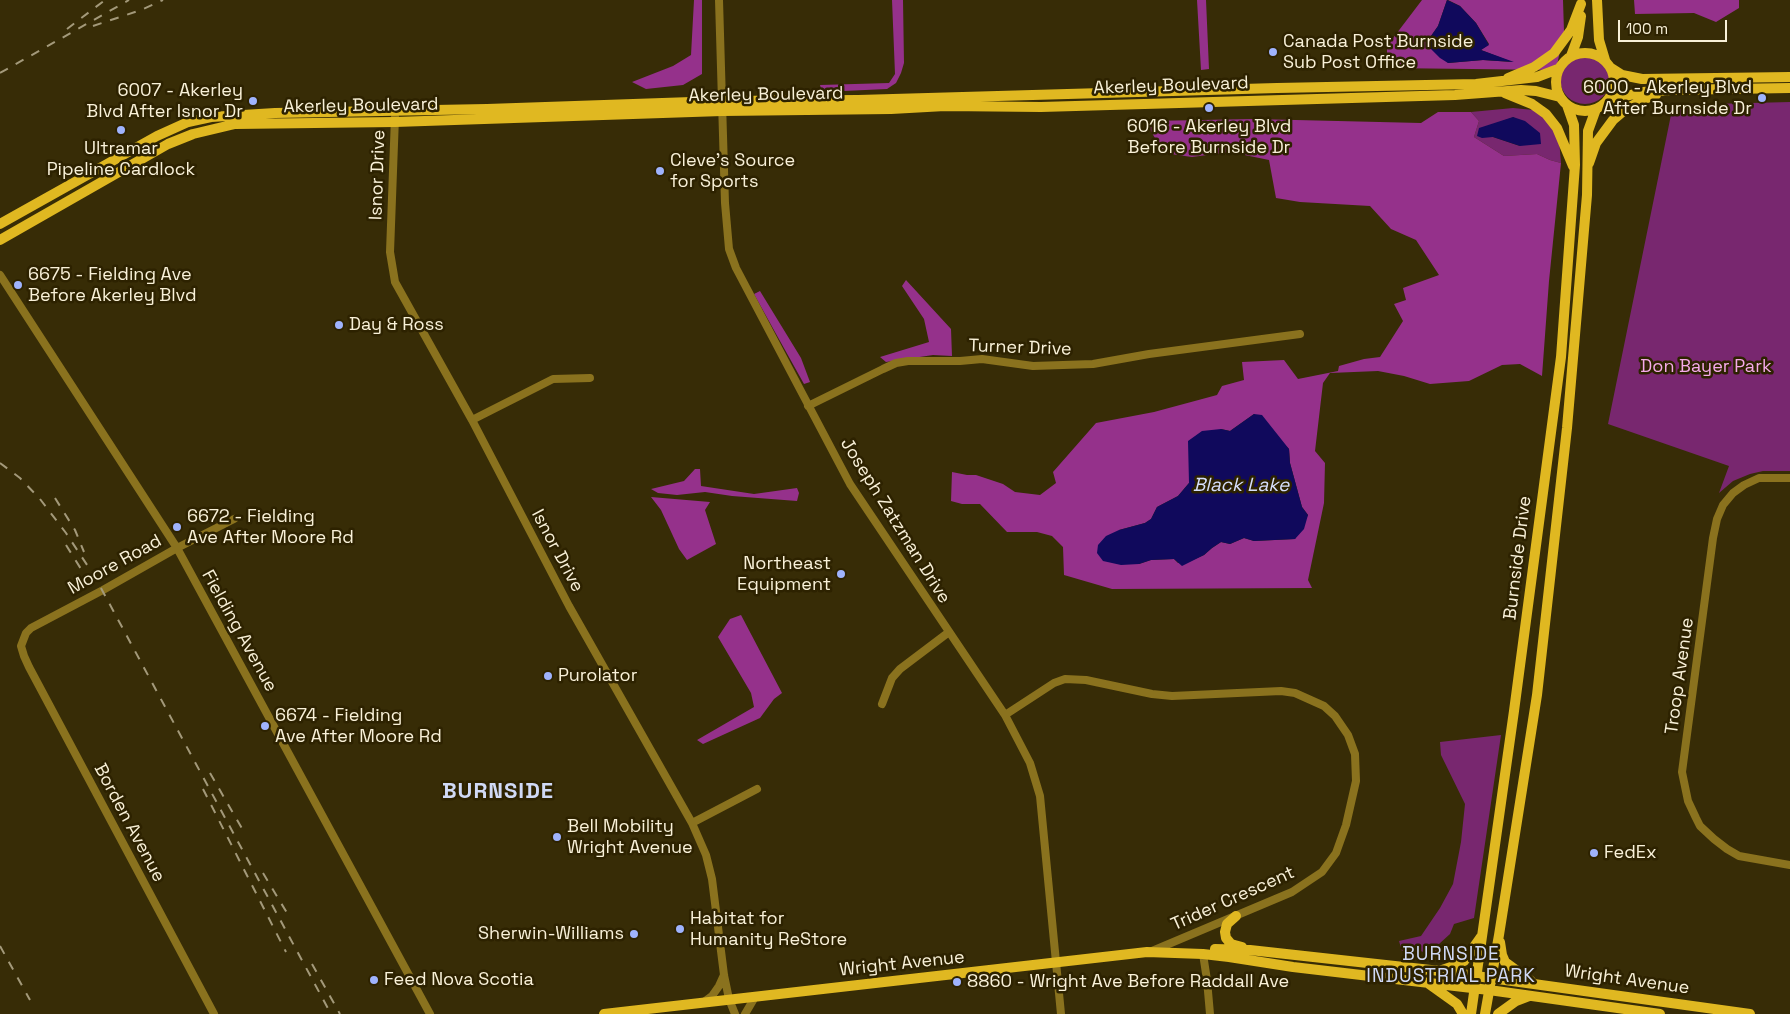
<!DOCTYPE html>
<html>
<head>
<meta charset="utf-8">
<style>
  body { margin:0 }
  #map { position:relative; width:1790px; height:1014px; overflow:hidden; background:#372c06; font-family:"Space Grotesk",sans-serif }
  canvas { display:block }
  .scale { position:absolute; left:1618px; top:20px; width:109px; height:22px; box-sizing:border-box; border:2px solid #f9f1d8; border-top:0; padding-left:6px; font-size:15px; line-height:18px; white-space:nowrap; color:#f9f1d8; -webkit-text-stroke:4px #2d2200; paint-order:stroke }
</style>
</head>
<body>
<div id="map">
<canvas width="1790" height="1014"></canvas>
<div class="scale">100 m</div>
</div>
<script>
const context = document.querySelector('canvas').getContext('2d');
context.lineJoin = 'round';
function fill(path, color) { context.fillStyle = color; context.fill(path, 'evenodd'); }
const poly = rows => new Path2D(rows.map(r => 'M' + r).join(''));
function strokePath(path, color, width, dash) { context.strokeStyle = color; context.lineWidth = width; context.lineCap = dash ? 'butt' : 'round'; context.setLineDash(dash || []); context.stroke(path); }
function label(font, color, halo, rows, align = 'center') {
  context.font = font + ' "Space Grotesk",sans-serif'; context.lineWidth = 5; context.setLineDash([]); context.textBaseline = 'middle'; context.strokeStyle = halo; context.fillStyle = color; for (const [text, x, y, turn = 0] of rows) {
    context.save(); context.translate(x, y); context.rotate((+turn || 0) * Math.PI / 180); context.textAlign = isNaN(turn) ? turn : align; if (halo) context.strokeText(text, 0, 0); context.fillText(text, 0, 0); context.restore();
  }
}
const green = poly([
  '1560 79a25 25 0 1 1 50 0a25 25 0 1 1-50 0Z',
  [1790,102,1790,471,1763,471,1750,474,1733,481,1719,493,1729,466,1608,424,1673,105],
  [1513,108,1544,111,1558,127,1561,163,1550,160,1537,154,1504,156,1474,137,1479,121,1471,112],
  [1514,117,1520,146,1493,137,1500,122],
  [1501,735,1474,918,1454,924,1450,934,1439,944,1435,955,1420,951,1402,951,1399,941,1421,936,1440,908,1453,884,1461,842,1465,804,1441,755,1440,742]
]);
const forest = poly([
  [694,0,702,0,702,74,683,85,646,89,632,82,673,66,691,55],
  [892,0,903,0,904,63,901,73,896,83,887,89,822,92,820,85,889,83,895,74],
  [1197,0,1206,0,1209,69,1201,70],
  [1422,0,1447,0,1438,26,1431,36,1448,63,1483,60,1512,62,1481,50,1489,44,1476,23,1460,6,1448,0,1563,0,1564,32,1556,70,1387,68,1387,46],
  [1634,0,1739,0,1739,8,1716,22,1694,13,1635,14],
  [1438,112,1471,112,1479,121,1474,137,1504,156,1537,154,1550,160,1561,163,1549,281,1542,376,1520,364,1502,365,1469,381,1430,384,1404,376,1378,371,1330,373,1323,383,1315,451,1325,463,1324,503,1308,580,1312,588,1112,589,1064,575,1063,547,1052,536,1037,532,1007,532,980,504,962,504,951,501,952,472,967,475,976,475,1003,484,1015,492,1040,495,1056,483,1053,472,1096,423,1154,412,1217,395,1222,386,1244,380,1242,362,1284,360,1298,379,1338,371,1339,366,1364,359,1380,357,1403,321,1394,304,1406,300,1403,288,1439,275,1416,240,1391,229,1370,206,1300,202,1276,198,1269,160,1230,152,1192,157,1163,153,1151,131,1149,121,1254,119,1421,123],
  [1254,414,1289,449,1290,463,1302,507,1308,515,1295,539,1254,541,1244,538,1230,544,1221,542,1212,548,1204,555,1186,563,1178,563,1174,559,1151,560,1139,564,1119,530,1145,523,1151,519,1157,507,1178,496,1189,483,1189,456,1221,429,1230,431],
  [906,280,951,329,952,356,933,355,886,362,880,357,929,342,924,319,902,286],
  [760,291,801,358,810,382,804,384,775,332,754,294],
  [695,469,700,469,701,486,754,494,797,488,799,493,797,501,732,496,705,492,677,495,658,493,651,489,684,481],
  [651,497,710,502,705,510,716,544,687,560,679,549,661,510],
  [741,615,782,693,774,699,760,718,703,744,697,740,754,707,751,693,718,637,730,619]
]);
const water = poly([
  [1447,0,1460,6,1476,23,1489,45,1481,50,1514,62,1483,60,1448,63,1440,58,1428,46,1431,36,1438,26],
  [1513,117,1525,121,1540,133,1541,144,1520,146,1493,137,1482,138,1477,136,1479,128],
  [1254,414,1262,415,1289,449,1290,463,1302,507,1308,515,1304,529,1295,539,1254,541,1244,538,1230,544,1221,542,1212,548,1204,555,1182,566,1174,559,1151,560,1139,564,1121,565,1103,561,1097,553,1098,545,1106,536,1119,530,1145,523,1151,519,1157,507,1178,496,1189,483,1188,441,1202,431,1221,429,1230,431]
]);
const minor = poly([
  [719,0,725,203,729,249,736,268,850,484,1005,715,1030,763,1040,796,1061,1014],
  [395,117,390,252,395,282,472,420,569,606,692,823,706,855,712,879,724,975,729,999,735,1014],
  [0,275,177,548,430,1014],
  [808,406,883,369,896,363,908,361,960,361,982,359,1033,366,1093,364,1149,354,1300,334],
  [472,420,553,379,590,378],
  [1790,478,1759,478,1744,485,1733,493,1723,505,1717,519,1713,538,1682,772,1688,801,1696,818,1700,826,1714,839,1727,849,1739,856,1790,865],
  [882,704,892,678,900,669,949,632],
  [1005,715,1054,683,1065,679,1086,680,1152,694,1172,696,1281,691,1295,693,1324,706,1335,716,1348,735,1355,754,1356,781,1346,825,1336,853,1322,872,1292,892,1152,951],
  [692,823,757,789],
  [1203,954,1207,980,1210,1014],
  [704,1002,712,996,719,986,724,975],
  [214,1014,29,667,24,656,21,646,26,633,31,628,103,590,177,548,234,519],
  [745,1014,755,997]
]);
const major = poly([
  [1597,0,1599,40,1605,60],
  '1556 82a29 29 0 1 1 58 0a29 29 0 1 1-58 0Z',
  [1571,56,1578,37,1581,16],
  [1611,68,1622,75,1642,79,1790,77],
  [1508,78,1534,67,1554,53,1571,30,1581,4],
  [1505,93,1532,104,1546,114,1557,128,1573,166],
  [1604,104,1617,98,1643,92,1671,90,1790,88],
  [1589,163,1596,143,1613,120,1626,109,1644,99,1656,95],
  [0,224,157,136,188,122,211,117,275,113,487,109,721,101,858,100,1277,88,1476,84,1537,77,1558,69],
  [0,240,168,144,193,134,235,124,395,122,722,111,891,109,945,106,1041,107,1455,95,1521,90,1536,91,1560,97],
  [1236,916,1227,924,1225,932,1226,938,1231,944,1242,947],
  [1500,942,1502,955,1505,962,1531,981],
  [1215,949,1250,950,1440,971,1750,1014],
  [1442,970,1451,967,1464,961,1481,937],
  [1429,984,1457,1004,1463,1014],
  [604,1014,1147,952,1203,954,1229,957,1293,967,1489,990,1660,1014],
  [1471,1014,1514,711,1561,357,1575,165,1574,125,1567,105],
  [1485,1014,1499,935,1537,695,1567,428,1587,195,1588,131,1596,109],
  [1498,1014,1516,1001,1529,996]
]);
const rail = poly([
  [93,26,141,10,163,0],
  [67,29,105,0],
  [0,73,129,0],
  [0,463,20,478,40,499,66,533,95,577,331,1014],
  [55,498,75,530,84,552],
  [66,545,86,577],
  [210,773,244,832],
  [203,789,286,952],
  [263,873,290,918],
  [0,946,30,1000],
  [312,964,340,1014]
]);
const markers = [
  [1273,52,5,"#9fb3fd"],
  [1762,98,5,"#9fb3fd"],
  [253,101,5,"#9fb3fd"],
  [1209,108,5,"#9fb3fd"],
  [121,130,5,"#9fb3fd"],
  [660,171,5,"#9fb3fd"],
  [18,285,5,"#9fb3fd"],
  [339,325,5,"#9fb3fd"],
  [177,527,5,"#9fb3fd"],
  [841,574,5,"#9fb3fd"],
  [548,676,5,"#9fb3fd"],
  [265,726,5,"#9fb3fd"],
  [557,837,5,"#9fb3fd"],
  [1594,853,5,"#9fb3fd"],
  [680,929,5,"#9fb3fd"],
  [634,934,5,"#9fb3fd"],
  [374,980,5,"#9fb3fd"],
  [957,982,5,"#9fb3fd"]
];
const poiNames = [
  ["Canada Post Burnside",1283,42],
  ["Sub Post Office",1283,63],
  ["6000 - Akerley Blvd",1752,88,"right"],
  ["After Burnside Dr",1752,109,"right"],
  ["6007 - Akerley",243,91,"right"],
  ["Blvd After Isnor Dr",243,112,"right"],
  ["6016 - Akerley Blvd",1209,127,"center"],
  ["Before Burnside Dr",1209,148,"center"],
  ["Ultramar",121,149,"center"],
  ["Pipeline Cardlock",121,170,"center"],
  ["Cleve's Source",670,161],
  ["for Sports",670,182],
  ["6675 - Fielding Ave",28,275],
  ["Before Akerley Blvd",28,296],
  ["Day & Ross",349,325],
  ["6672 - Fielding",187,517],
  ["Ave After Moore Rd",187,538],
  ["Northeast",831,564,"right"],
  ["Equipment",831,585,"right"],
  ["Purolator",558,676],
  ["6674 - Fielding",275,716],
  ["Ave After Moore Rd",275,737],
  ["Bell Mobility",567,827],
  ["Wright Avenue",567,848],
  ["FedEx",1604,853],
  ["Habitat for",690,919],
  ["Humanity ReStore",690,940],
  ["Sherwin-Williams",624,934,"right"],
  ["Feed Nova Scotia",384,980],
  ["8860 - Wright Ave Before Raddall Ave",967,982]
];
const streetNames = [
  ["Akerley Boulevard",1171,86,-2],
  ["Akerley Boulevard",766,95,-1],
  ["Akerley Boulevard",361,106,-1],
  ["Isnor Drive",378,175,-88],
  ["Turner Drive",1020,348,2],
  ["Joseph Zatzman Drive",895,521,58],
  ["Isnor Drive",557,551,62],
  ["Burnside Drive",1518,558,-83],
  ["Moore Road",115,565,-29],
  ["Fielding Avenue",239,631,61],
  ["Troop Avenue",1680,676,-82],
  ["Borden Avenue",129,823,62],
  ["Trider Crescent",1233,899,-24],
  ["Wright Avenue",902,964,-6],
  ["Wright Avenue",1627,980,8]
];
const parkNames = [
  ["Don Bayer Park",1706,367]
];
const waterNames = [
  ["Black Lake",1241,486]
];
const neighbourhoodNames = [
  ["BURNSIDE",1451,955],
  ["INDUSTRIAL PARK",1451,977]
];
const districtNames = [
  ["BURNSIDE",498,792]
];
fill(green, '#78276f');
fill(forest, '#95318b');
fill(water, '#10095c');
strokePath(minor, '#8a721e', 8);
strokePath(major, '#e0b821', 10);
strokePath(rail, '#a3997a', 2, [9, 9]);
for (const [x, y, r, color] of markers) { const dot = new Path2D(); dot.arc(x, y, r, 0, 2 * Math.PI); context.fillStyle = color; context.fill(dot); strokePath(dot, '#2d2200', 2); }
label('18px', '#f9f1d8', '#2d2200', poiNames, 'left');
label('18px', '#f9f1d8', '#2d2200', streetNames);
label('18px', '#f6aaea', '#2d2200', parkNames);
label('italic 19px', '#d6defb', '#2d2200', waterNames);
context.letterSpacing = '1px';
label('19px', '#d0d9f5', '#2d2200', neighbourhoodNames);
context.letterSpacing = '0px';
context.letterSpacing = '1px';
label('bold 22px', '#d0d9f5', '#2d2200', districtNames);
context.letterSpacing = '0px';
</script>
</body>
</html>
